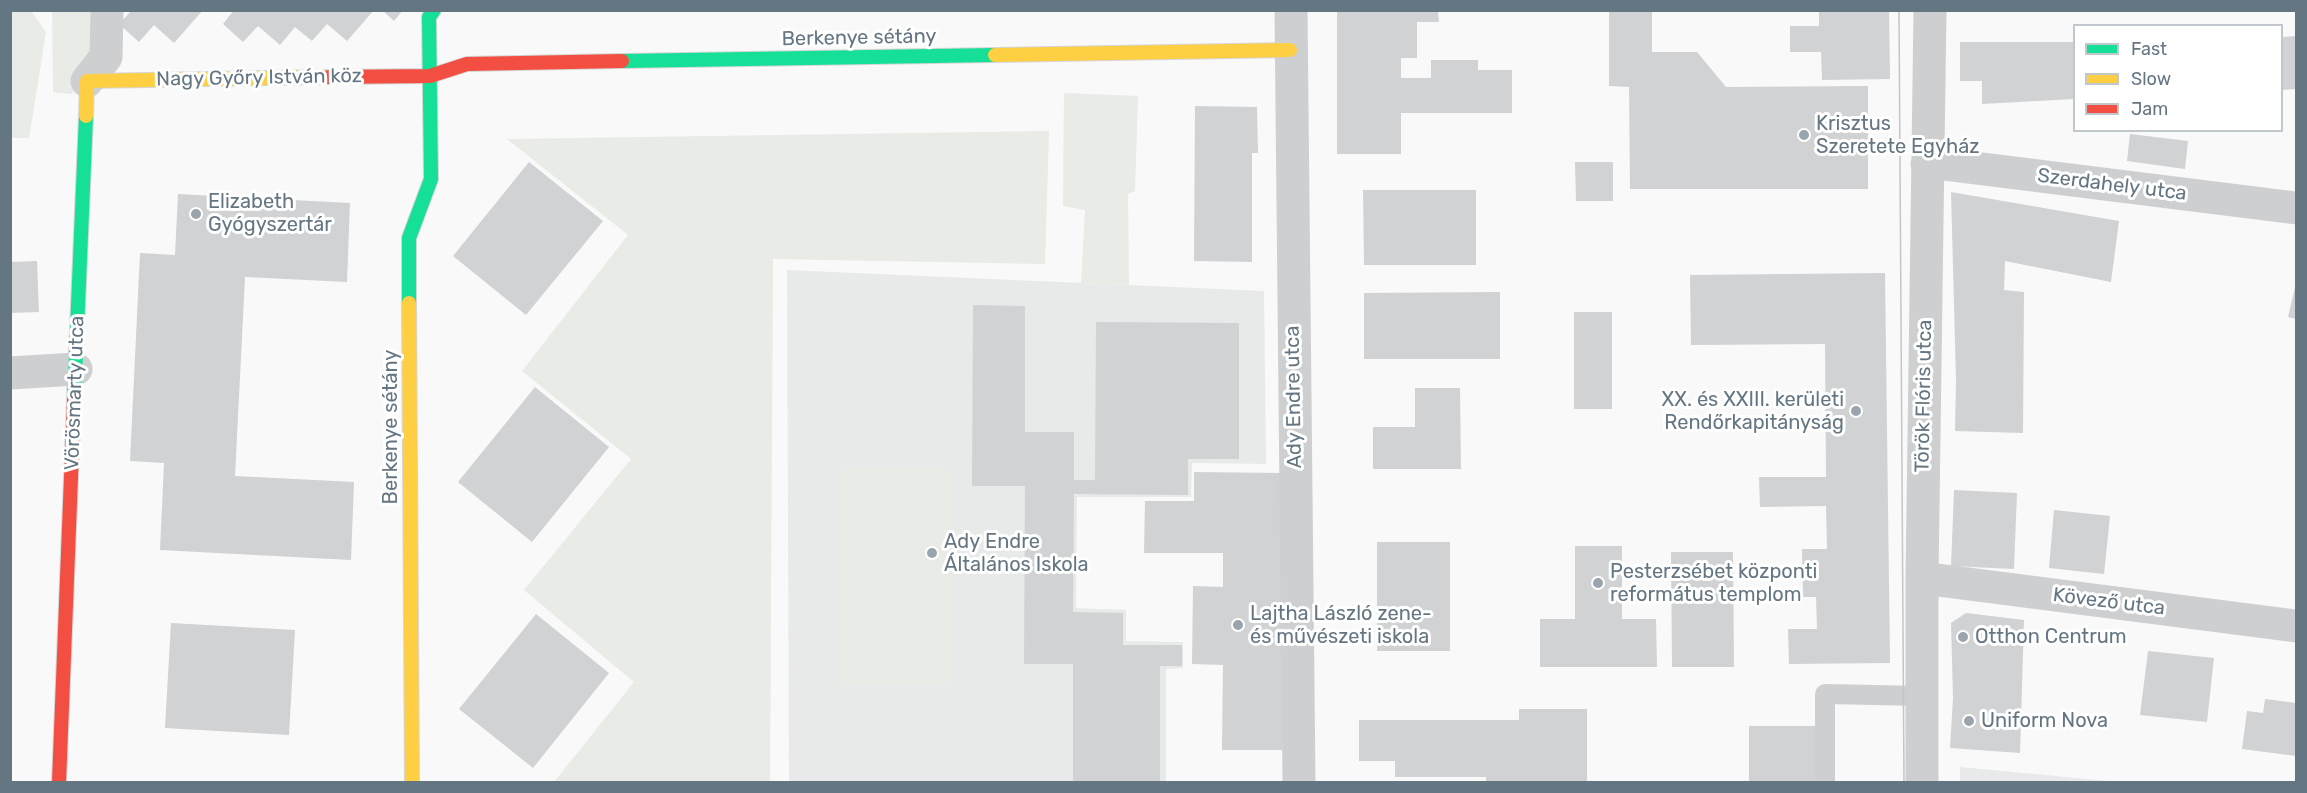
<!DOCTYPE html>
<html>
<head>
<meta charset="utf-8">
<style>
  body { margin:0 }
  #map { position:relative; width:2307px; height:793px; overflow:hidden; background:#f9f9f9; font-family:Rubik,sans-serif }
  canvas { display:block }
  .frame { position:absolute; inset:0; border:12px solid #657683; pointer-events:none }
  .legend { position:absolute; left:2073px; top:24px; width:210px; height:108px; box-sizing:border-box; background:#fff; border:2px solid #c1c8cd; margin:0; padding:8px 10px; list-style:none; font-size:18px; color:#657683 }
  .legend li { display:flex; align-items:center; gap:12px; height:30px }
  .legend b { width:30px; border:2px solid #c1c8cd }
</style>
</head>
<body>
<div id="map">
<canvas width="2307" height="793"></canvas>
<div class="frame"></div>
<ul class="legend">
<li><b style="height:8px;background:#16e098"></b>Fast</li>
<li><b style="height:8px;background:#ffcf43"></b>Slow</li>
<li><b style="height:8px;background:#f24e42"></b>Jam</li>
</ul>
</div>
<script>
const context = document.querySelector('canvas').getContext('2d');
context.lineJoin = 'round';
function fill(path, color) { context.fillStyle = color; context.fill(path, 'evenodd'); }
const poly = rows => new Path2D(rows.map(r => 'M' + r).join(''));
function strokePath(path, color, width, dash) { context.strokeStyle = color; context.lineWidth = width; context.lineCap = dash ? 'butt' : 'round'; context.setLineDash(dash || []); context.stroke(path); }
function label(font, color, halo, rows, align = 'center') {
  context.font = font + ' Rubik,sans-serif'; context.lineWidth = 6; context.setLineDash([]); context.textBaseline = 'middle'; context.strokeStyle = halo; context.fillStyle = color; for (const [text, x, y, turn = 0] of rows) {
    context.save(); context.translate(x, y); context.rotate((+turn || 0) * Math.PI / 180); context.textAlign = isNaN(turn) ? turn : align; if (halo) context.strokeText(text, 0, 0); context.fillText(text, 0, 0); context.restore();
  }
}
const built = poly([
  [787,270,1264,291,1266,464,1192,463,1191,497,1077,497,1076,608,1126,610,1126,641,1183,642,1183,668,1166,669,1166,782,789,782],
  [1960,767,2119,782,1960,782]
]);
const green = poly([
  [11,10,31,11,46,32,29,138,11,138],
  [52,11,107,11,72,94,53,92],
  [1064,93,1138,96,1135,191,1128,194,1129,285,1081,283,1085,210,1063,206],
  [1049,131,1045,264,773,259,770,782,554,782,634,682,524,590,631,459,522,371,628,235,507,139],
  [839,468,951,469,950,684,838,684]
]);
const building = poly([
  [132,10,203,10,174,43,154,25,139,42,119,24],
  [234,10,374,10,347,41,327,24,312,41,295,27,280,45,258,26,243,42,223,24],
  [382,10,403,10,394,21],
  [1337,10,1438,10,1439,22,1417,22,1417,58,1401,58,1401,78,1431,78,1431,60,1478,60,1478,70,1512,70,1512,113,1401,113,1401,154,1337,154],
  [1609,10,1652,10,1652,52,1697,52,1726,87,1868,86,1868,189,1630,189,1629,87,1609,86],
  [1819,10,1889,10,1890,79,1822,80,1821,52,1790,52,1790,26,1819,26],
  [2296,36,2296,89,2282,90,2282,37],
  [1960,42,2074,42,2074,99,1982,104,1982,81,1960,81],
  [1195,106,1257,107,1258,153,1252,153,1252,262,1194,261],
  [2130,134,2188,141,2185,169,2127,161],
  [529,162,603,221,526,315,453,256],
  [1575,162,1613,162,1613,201,1576,201],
  [1363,190,1476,190,1476,265,1364,265],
  [1951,192,2119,221,2111,282,2005,261,2004,290,2024,292,2023,433,1955,431,1956,380],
  [178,194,350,203,347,282,245,277,235,476,354,482,351,560,160,550,164,463,130,461,140,253,175,255],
  [37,261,39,312,10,313,10,262],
  [1885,273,1890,663,1789,664,1788,629,1817,629,1816,597,1803,597,1802,549,1827,549,1826,506,1760,507,1759,477,1826,477,1825,344,1691,345,1690,275],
  [2296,283,2296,319,2288,317],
  [1500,292,1500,359,1364,359,1364,293],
  [973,305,1025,306,1025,432,1074,432,1074,480,1095,480,1096,322,1239,323,1239,459,1188,459,1188,495,1074,494,1073,612,1123,613,1123,645,1182,645,1182,666,1160,666,1160,782,1073,782,1073,664,1024,664,1025,486,972,486],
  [1574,312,1612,312,1612,409,1574,409],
  [535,387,609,447,532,542,458,482],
  [1415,388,1460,388,1461,469,1373,469,1373,427,1415,427],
  [1194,472,1283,473,1282,750,1222,750,1223,665,1192,664,1193,586,1223,587,1223,553,1144,553,1145,501,1194,501],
  [1954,490,2017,493,2014,569,1951,566],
  [2054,510,2110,516,2104,574,2049,568],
  [1377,542,1450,542,1450,651,1377,651],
  [1575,546,1622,546,1622,619,1656,619,1657,667,1540,667,1540,619,1575,619],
  [1671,552,1733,552,1734,667,1672,667],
  [1966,613,2024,620,2020,753,1950,748,1953,698,1951,623],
  [536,614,609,673,533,768,459,709],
  [171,623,295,630,289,735,165,728],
  [2148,651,2214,658,2207,722,2140,715],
  [2265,699,2296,703,2296,756,2242,749,2247,711,2263,713],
  [1519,709,1587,709,1587,782,1486,782,1486,777,1395,777,1395,761,1359,761,1359,720,1519,720],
  [1749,726,1815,726,1816,782,1749,782]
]);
const lane = poly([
  [1825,782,1825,694,1922,696]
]);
const street = poly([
  [1291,10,1299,782],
  [87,81,106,57,107,10],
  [1927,164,1943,164,2296,208],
  [10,373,76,369],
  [1922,578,2296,626],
  [1922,782,1922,578,1930,10]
]);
const fast = poly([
  [622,61,995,55],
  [409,303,409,238,431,179,429,17,434,10],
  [74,401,86,116]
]);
const slow = poly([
  [995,55,1290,50],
  [86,116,87,81,329,77],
  [409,303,412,782]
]);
const jam = poly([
  [329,77,430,76,467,64,622,61],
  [59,782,74,401]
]);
const tram = poly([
  [1899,10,1904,782]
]);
const markers = [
  [1804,135,6,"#99a4ac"],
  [196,214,6,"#99a4ac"],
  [1856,411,6,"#99a4ac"],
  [932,553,6,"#99a4ac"],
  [1598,583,6,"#99a4ac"],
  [1238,625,6,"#99a4ac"],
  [1963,637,6,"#99a4ac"],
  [1969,721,6,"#99a4ac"]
];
const streetNames = [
  ["Berkenye sétány",859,38,-1],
  ["Nagy Győry István köz",259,78,-1],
  ["Szerdahely utca",2112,185,7],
  ["Vörösmarty utca",75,393,-88],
  ["Török Flóris utca",1924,396,-89],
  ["Ady Endre utca",1294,397,-91],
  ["Berkenye sétány",391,427,-90],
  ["Kövező utca",2109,602,7]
];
const poiNames = [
  ["Krisztus",1816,124],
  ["Szeretete Egyház",1816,147],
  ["Elizabeth",208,202],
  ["Gyógyszertár",208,225],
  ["XX. és XXIII. kerületi",1844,400,"right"],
  ["Rendőrkapitányság",1844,423,"right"],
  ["Ady Endre",944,542],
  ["Általános Iskola",944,565],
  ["Pesterzsébet központi",1610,572],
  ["református templom",1610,595],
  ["Lajtha László zene-",1250,614],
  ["és művészeti iskola",1250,637],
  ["Otthon Centrum",1975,637],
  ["Uniform Nova",1981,721]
];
fill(built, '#e8e9e9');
fill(green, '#e8ebe6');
fill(building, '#d0d2d3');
strokePath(fast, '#d5d6d7', 16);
strokePath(slow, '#d5d6d7', 16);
strokePath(jam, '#d5d6d7', 16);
strokePath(lane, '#cecfd0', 20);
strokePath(street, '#cecfd0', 33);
strokePath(fast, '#16e098', 14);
strokePath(slow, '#ffcf43', 14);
strokePath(jam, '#f24e42', 14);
strokePath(tram, '#c3c5c6', 1.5);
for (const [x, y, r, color] of markers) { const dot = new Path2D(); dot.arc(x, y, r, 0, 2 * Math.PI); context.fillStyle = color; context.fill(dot); strokePath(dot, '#fff', 2); }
label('20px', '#657683', '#fff', streetNames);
label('20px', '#657683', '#fff', poiNames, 'left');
</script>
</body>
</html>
